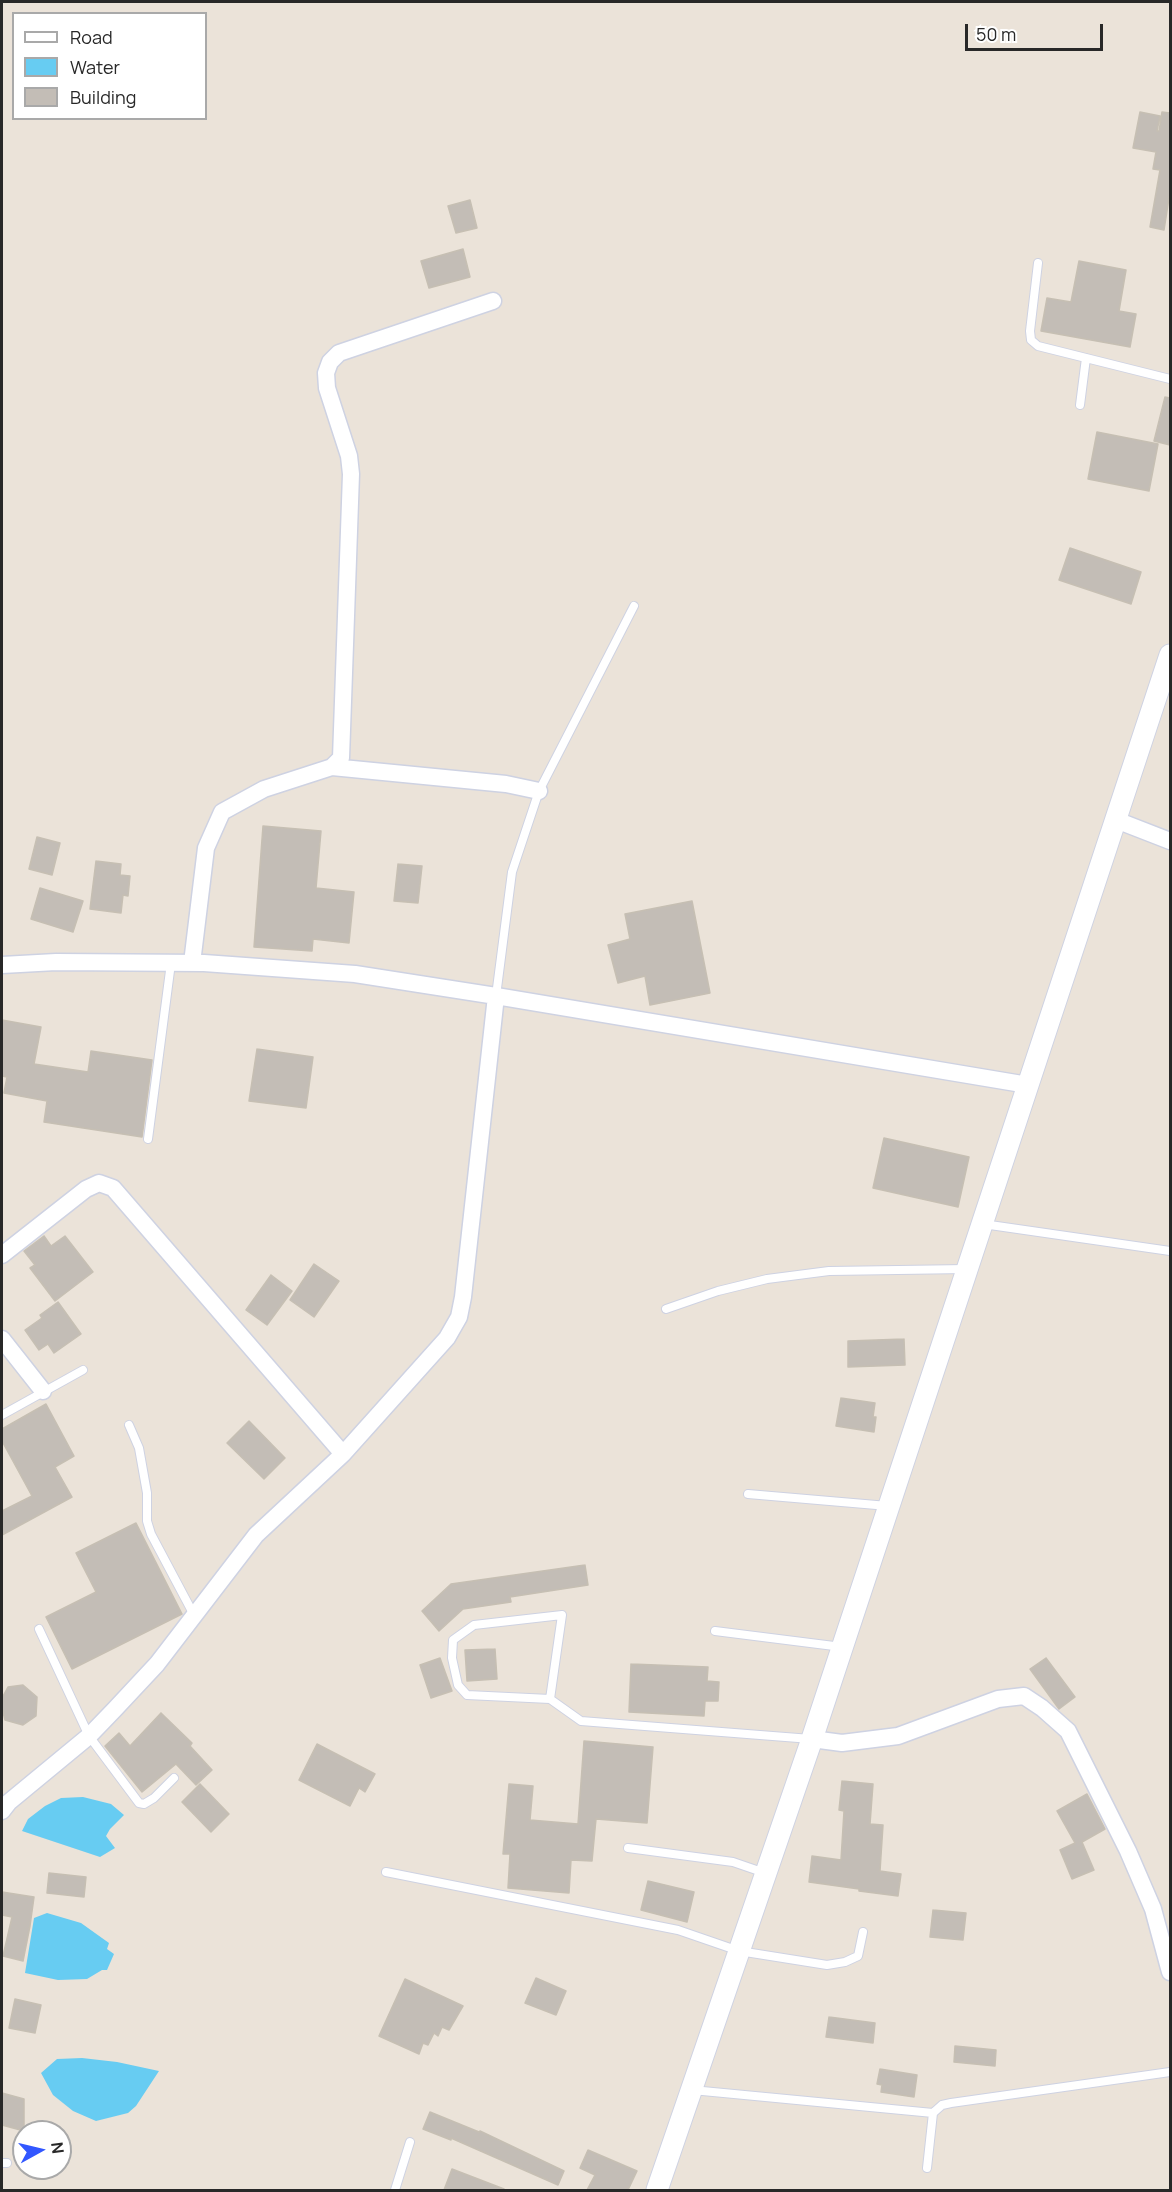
<!DOCTYPE html>
<html>
<head>
<meta charset="utf-8">
<style>
  body { margin:0 }
  #map { position:relative; width:1172px; height:2192px; overflow:hidden; background:#ebe3d9; font-family:Manrope,sans-serif }
  canvas { display:block }
  .frame { position:absolute; inset:0; border:3px solid #282828; pointer-events:none }
  .legend { position:absolute; left:12px; top:12px; width:195px; height:108px; box-sizing:border-box; background:#fff; border:2px solid #a9a9a9; margin:0; padding:8px 10px; list-style:none; font-size:18px; color:#282828 }
  .legend li { display:flex; align-items:center; gap:12px; height:30px }
  .legend b { width:30px; border:2px solid #a9a9a9 }
  .north { position:absolute; left:12px; top:2120px; width:60px; height:60px; box-sizing:border-box; background:#fff; border:2px solid #a9a9a9; border-radius:50%; rotate:82deg; font-size:16px; font-weight:700; line-height:24px; text-align:center; color:#282828 }
  .north::after { content:''; display:block; margin:auto; width:21px; height:27px; background:#3257ff; clip-path:polygon(50% 0,100% 100%,50% 72%,0 100%) }
  .scale { position:absolute; left:965px; top:24px; width:138px; height:27px; box-sizing:border-box; border:3px solid #282828; border-top:0; padding-left:8px; font-size:18px; line-height:21px; white-space:nowrap; color:#282828; -webkit-text-stroke:4px #fff; paint-order:stroke }
</style>
</head>
<body>
<div id="map">
<canvas width="1172" height="2192"></canvas>
<div class="frame"></div>
<ul class="legend">
<li><b style="height:8px;background:#fff"></b>Road</li>
<li><b style="height:16px;background:#67ccf2"></b>Water</li>
<li><b style="height:16px;background:#c3bdb6"></b>Building</li>
</ul>
<div class="north">N</div>
<div class="scale">50 m</div>
</div>
<script>
const context = document.querySelector('canvas').getContext('2d');
context.lineJoin = 'round';
function fill(path, color) { context.fillStyle = color; context.fill(path, 'evenodd'); }
const poly = rows => new Path2D(rows.map(r => 'M' + r).join(''));
function strokePath(path, color, width, dash) { context.strokeStyle = color; context.lineWidth = width; context.lineCap = dash ? 'butt' : 'round'; context.setLineDash(dash || []); context.stroke(path); }
const water = poly([
  [83,1797,111,1804,124,1815,110,1829,106,1836,115,1848,100,1857,22,1831,28,1819,45,1806,61,1798],
  [47,1913,81,1923,109,1943,107,1949,114,1954,107,1970,102,1970,87,1979,58,1980,25,1973,34,1918],
  [82,2058,117,2062,159,2071,136,2106,128,2113,96,2121,73,2111,53,2095,41,2073,57,2059]
]);
const building = poly([
  [1140,112,1160,116,1157,131,1159,131,1162,112,1170,113,1170,192,1164,230,1150,227,1160,170,1153,169,1156,152,1133,148,1140,112],
  [470,200,477,228,456,233,448,206,470,200],
  [463,249,470,277,429,288,421,261,463,249],
  [1079,261,1126,270,1119,311,1136,314,1130,347,1041,331,1047,298,1071,302,1079,261],
  [1165,397,1170,398,1170,445,1154,441,1165,397],
  [1097,432,1158,444,1149,491,1088,479,1097,432],
  [1070,548,1141,572,1131,604,1059,580,1070,548],
  [263,826,321,831,316,888,354,892,349,943,313,939,312,951,254,947,263,826],
  [37,837,60,843,52,875,29,869,37,837],
  [96,861,121,864,120,875,130,876,128,896,123,895,121,913,90,909,96,861],
  [398,864,422,866,418,903,394,901,398,864],
  [40,888,83,901,73,932,31,919,40,888],
  [692,901,710,993,650,1005,645,976,618,983,608,945,630,939,625,914,692,901],
  [2,1020,41,1027,34,1064,88,1072,91,1051,152,1060,142,1137,44,1122,47,1101,4,1093,7,1077,2,1076,2,1020],
  [257,1049,313,1057,306,1108,249,1101,257,1049],
  [884,1138,969,1157,958,1207,873,1188,884,1138],
  [44,1236,51,1246,65,1236,93,1272,55,1301,30,1268,35,1265,24,1251,44,1236],
  [314,1264,339,1281,314,1317,290,1300,314,1264],
  [271,1275,292,1291,267,1325,246,1310,271,1275],
  [58,1302,81,1334,54,1353,48,1344,39,1350,25,1330,42,1318,40,1315,58,1302],
  [904,1339,905,1365,848,1367,848,1341,904,1339],
  [841,1398,875,1403,873,1417,876,1417,874,1432,836,1426,841,1398],
  [46,1404,74,1456,55,1467,72,1497,2,1535,2,1511,32,1496,2,1441,2,1429,46,1404],
  [249,1421,285,1458,264,1479,227,1443,249,1421],
  [136,1523,182,1614,72,1669,46,1617,96,1592,76,1553,136,1523],
  [585,1565,588,1585,510,1597,511,1602,463,1609,439,1631,422,1611,451,1584,585,1565],
  [495,1649,497,1679,467,1681,465,1650,495,1649],
  [440,1658,452,1691,431,1698,420,1665,440,1658],
  [1046,1658,1075,1697,1059,1709,1030,1669,1046,1658],
  [631,1664,708,1667,707,1681,719,1682,718,1701,705,1701,704,1716,629,1712,631,1664],
  [23,1685,37,1697,36,1716,23,1725,5,1720,2,1708,2,1698,8,1687,23,1685],
  [161,1713,192,1743,190,1746,212,1770,196,1785,176,1764,142,1792,105,1746,119,1733,130,1746,161,1713],
  [584,1741,653,1747,647,1823,596,1819,592,1861,571,1860,569,1893,508,1888,510,1854,503,1854,509,1784,533,1786,530,1820,578,1824,584,1741],
  [317,1744,375,1774,365,1792,359,1788,350,1806,299,1780,317,1744],
  [842,1781,873,1784,870,1824,883,1825,880,1871,901,1874,898,1896,859,1891,859,1889,809,1882,812,1856,841,1860,844,1811,839,1810,842,1781],
  [200,1784,229,1814,211,1832,182,1802,200,1784],
  [1087,1794,1105,1829,1082,1842,1094,1870,1072,1879,1060,1850,1075,1843,1057,1811,1087,1794],
  [49,1873,86,1877,84,1897,47,1893,49,1873],
  [648,1881,694,1892,687,1922,641,1910,648,1881],
  [2,1892,34,1897,30,1926,23,1961,3,1956,12,1917,2,1915,2,1892],
  [933,1910,966,1913,963,1940,930,1937,933,1910],
  [536,1978,566,1991,556,2015,525,2003,536,1978],
  [405,1979,463,2006,449,2030,442,2027,438,2036,434,2033,428,2045,423,2043,419,2054,379,2036,405,1979],
  [15,1999,41,2005,35,2033,9,2028,15,1999],
  [829,2017,875,2023,873,2043,826,2037,829,2017],
  [955,2046,996,2050,995,2066,954,2062,955,2046],
  [880,2069,917,2075,914,2097,881,2092,882,2085,877,2084,880,2069],
  [2,2093,24,2099,24,2131,2,2125,2,2093],
  [430,2112,479,2132,480,2131,564,2171,558,2185,451,2138,451,2140,423,2129,430,2112],
  [588,2150,637,2171,628,2190,587,2190,595,2175,580,2168,588,2150],
  [452,2169,504,2189,504,2190,444,2190,452,2169]
]);
const service = poly([
  [1038,263,1030,331,1031,340,1038,346,1170,379],
  [1080,405,1086,358],
  [496,996,512,872,539,791,634,606],
  [148,1139,171,963],
  [983,1224,1170,1251],
  [666,1309,718,1291,767,1279,829,1271,967,1269],
  [2,1415,83,1370],
  [129,1425,139,1448,147,1493,147,1521,151,1534,194,1615],
  [748,1494,888,1506],
  [39,1629,89,1736,139,1803,144,1804,154,1798,174,1778],
  [715,1631,842,1647],
  [550,1699,467,1695,458,1685,452,1658,453,1640,474,1625,562,1615,550,1699,581,1721,811,1739],
  [628,1848,733,1862,765,1873],
  [386,1872,678,1930,739,1951,827,1965,845,1962,858,1956,863,1932],
  [692,2090,933,2113,942,2105,951,2103,1170,2072],
  [2,2163,7,2163],
  [927,2168,933,2113],
  [395,2190,410,2142]
]);
const minor = poly([
  [332,767,506,784,539,791],
  [1116,820,1170,841],
  [192,963,206,848,222,812,264,789,332,767,341,758,351,474,349,456,327,388,326,373,330,362,339,353,493,301],
  [2,965,56,962,204,963,355,974,496,996,1028,1085],
  [2,1255,86,1189,99,1183,113,1188,343,1454],
  [2,1339,43,1391],
  [812,1739,842,1743,898,1736,998,1699,1024,1696,1042,1708,1068,1731,1128,1851,1153,1909,1170,1972],
  [2,1811,9,1802,89,1736,115,1709,157,1664,256,1535,343,1454,447,1338,459,1317,463,1297,496,996]
]);
const tertiary = poly([
  [657,2190,812,1739,1170,655]
]);
fill(water, '#67ccf2');
fill(building, '#c3bdb6');
strokePath(building, '#c6bfb3', 1.5);
strokePath(service, '#ced2e2', 10);
strokePath(minor, '#ced2e2', 19);
strokePath(tertiary, '#ced2e2', 23);
strokePath(service, '#fff', 8);
strokePath(minor, '#fff', 16);
strokePath(tertiary, '#fff', 21);
</script>
</body>
</html>
